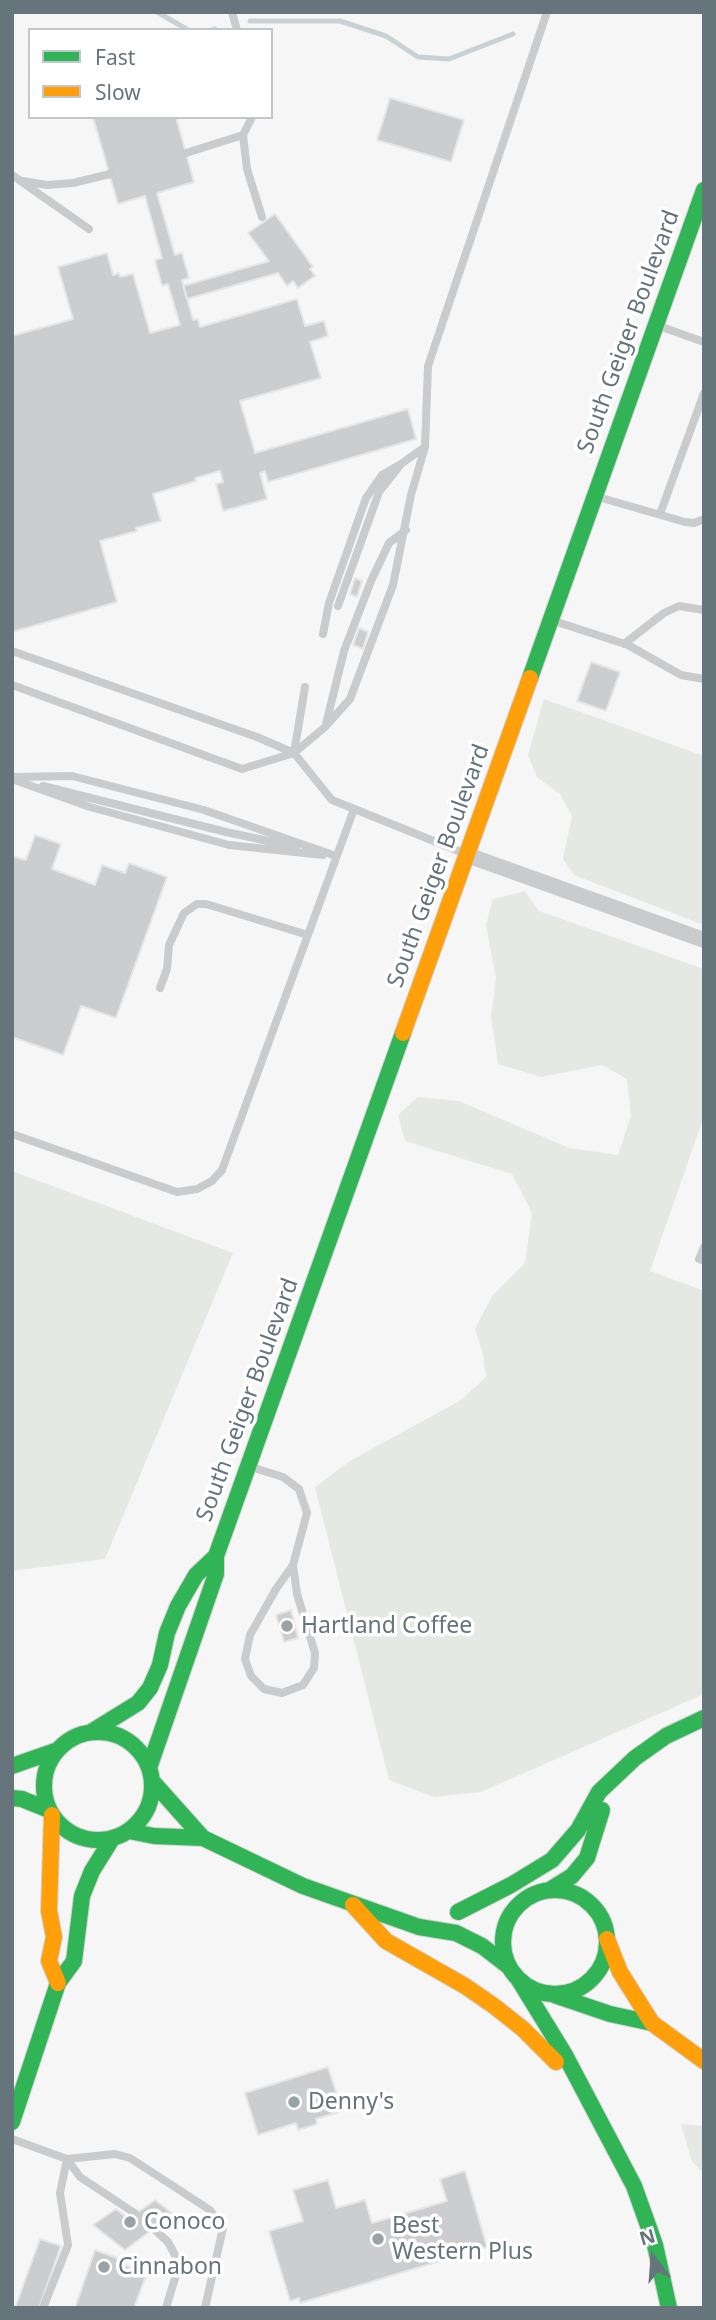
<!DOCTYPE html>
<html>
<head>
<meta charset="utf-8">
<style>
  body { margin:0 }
  #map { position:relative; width:716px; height:2320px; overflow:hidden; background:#f6f6f6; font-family:"Noto Sans",sans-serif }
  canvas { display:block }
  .frame { position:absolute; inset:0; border:14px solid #66747c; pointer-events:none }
  .legend { position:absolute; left:28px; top:28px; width:245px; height:91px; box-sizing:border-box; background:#fff; border:2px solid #c2c7cb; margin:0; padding:9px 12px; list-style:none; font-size:21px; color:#66747c }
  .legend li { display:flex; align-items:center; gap:14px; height:35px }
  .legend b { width:35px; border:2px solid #c2c7cb }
  .north { position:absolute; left:618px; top:2222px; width:70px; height:70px; -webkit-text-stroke:5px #fff; paint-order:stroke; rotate:344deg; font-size:19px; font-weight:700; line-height:28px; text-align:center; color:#66747c }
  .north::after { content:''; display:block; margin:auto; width:24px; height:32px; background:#66747c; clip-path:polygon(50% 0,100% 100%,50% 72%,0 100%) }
</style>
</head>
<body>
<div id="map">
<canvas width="716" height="2320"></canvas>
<div class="frame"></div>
<ul class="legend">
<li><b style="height:9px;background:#30b455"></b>Fast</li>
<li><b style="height:9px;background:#ff9f0a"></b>Slow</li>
</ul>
<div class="north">N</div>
</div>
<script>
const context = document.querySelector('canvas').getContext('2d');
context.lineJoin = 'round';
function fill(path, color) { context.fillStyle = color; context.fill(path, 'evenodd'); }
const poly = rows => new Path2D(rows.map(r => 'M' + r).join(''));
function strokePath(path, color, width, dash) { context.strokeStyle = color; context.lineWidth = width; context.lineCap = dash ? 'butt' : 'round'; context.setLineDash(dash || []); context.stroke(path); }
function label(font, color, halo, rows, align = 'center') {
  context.font = font + ' "Noto Sans",sans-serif'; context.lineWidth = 7; context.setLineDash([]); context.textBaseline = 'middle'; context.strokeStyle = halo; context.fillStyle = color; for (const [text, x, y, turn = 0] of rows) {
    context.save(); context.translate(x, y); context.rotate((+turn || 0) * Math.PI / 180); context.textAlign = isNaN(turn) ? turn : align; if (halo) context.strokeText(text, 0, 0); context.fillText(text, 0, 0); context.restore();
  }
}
const green = poly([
  [544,699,704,756,704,925,574,875,563,859,572,816,560,794,537,777,528,755],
  [525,891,539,911,704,969,704,1116,650,1271,704,1291,704,1694,481,1792,434,1797,389,1780,315,1487,350,1461,461,1400,486,1377,483,1354,475,1329,492,1296,525,1263,532,1213,512,1174,405,1141,398,1115,418,1097,459,1101,569,1148,618,1155,631,1116,627,1079,602,1065,541,1077,498,1064,491,1017,496,978,486,925,493,899],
  [12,1171,233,1253,105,1559,12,1571],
  [681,2124,704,2126,704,2173,692,2162]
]);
const stream = poly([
  [157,12,188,30],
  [250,21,340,21,386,36,418,57,449,59,513,34],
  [212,30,215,29]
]);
const building = poly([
  [390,98,464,120,451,162,377,140,390,98],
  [93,117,176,117,194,182,157,193,175,255,182,253,189,278,182,280,193,320,198,319,200,327,297,299,305,326,324,321,328,336,310,342,321,378,240,401,255,453,408,409,416,439,268,482,265,471,260,473,267,499,223,511,216,484,223,482,220,471,195,478,196,481,153,494,161,521,136,528,137,531,100,541,117,602,12,632,12,336,73,319,58,267,107,253,113,275,119,273,120,277,133,274,150,333,180,325,168,284,162,286,155,260,162,258,145,196,118,204,93,117],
  [275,214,313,267,310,269,315,276,298,288,293,281,287,286,278,273,187,299,183,286,269,261,248,233,275,214],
  [355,578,362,581,357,597,350,594,355,578],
  [359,628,368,632,363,649,353,645,359,628],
  [591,662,620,672,606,711,577,701,591,662],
  [35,835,61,844,52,869,95,885,102,865,125,873,129,863,167,877,116,1018,81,1006,63,1055,12,1037,12,856,26,860,35,835],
  [291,1610,298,1638,284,1642,276,1615,291,1610],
  [328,2067,342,2111,316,2119,317,2124,298,2130,296,2123,258,2135,245,2093,328,2067],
  [465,2171,487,2247,300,2303,299,2298,290,2301,269,2231,303,2221,293,2190,328,2180,336,2208,365,2200,372,2223,447,2201,440,2179,465,2171],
  [155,2200,173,2214,125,2250,93,2225,116,2209,129,2219,155,2200],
  [40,2239,61,2246,39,2308,15,2308,40,2239],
  [95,2250,123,2260,122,2264,147,2273,134,2308,75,2308,95,2250]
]);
const lane = poly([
  [232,12,237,30],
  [252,117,243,135,247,169,262,217],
  [186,153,243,135],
  [12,175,89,229],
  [23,181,47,185,73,183,110,174],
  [659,326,704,342],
  [598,497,685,522,694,523,704,519],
  [660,514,704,393],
  [338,606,379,492,401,464,425,447],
  [554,621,628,645,681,675,704,679],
  [323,634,329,603,366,498,382,475,401,464],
  [624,644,664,613,679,606,704,610],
  [12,651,257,737,294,753,332,800,466,854],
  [12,685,242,769,294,753,325,727,350,699,393,585,411,495,425,447,428,366,547,12],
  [326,724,344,651,371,581,389,543,406,530],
  [294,753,305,687],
  [12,777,72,776,204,810,336,856],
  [12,779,90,807,229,845,323,855],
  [43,786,226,832,296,847],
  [160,988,167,969,169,945,184,913,197,904,206,904,308,935],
  [12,1134,177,1192,197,1189,212,1181,222,1170,354,809],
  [704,1247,699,1259,704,1261],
  [251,1467,283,1477,299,1489,307,1513,293,1565,276,1589,250,1635,245,1659,251,1676,264,1689,282,1693,303,1685,314,1668,315,1653,297,1594,293,1565],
  [12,2139,67,2159,115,2154,130,2158,210,2210,223,2228,205,2308],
  [67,2159,80,2177,136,2214],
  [153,2228,168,2242,175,2255,178,2268,166,2308],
  [43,2308,68,2245,60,2193,67,2159]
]);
const street = poly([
  [467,855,704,940]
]);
const fast = poly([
  [530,678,704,190],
  '44 1786a54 54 0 1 1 108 0a54 54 0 1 1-108 0Z',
  [91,1732,138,1703,150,1688,160,1665,167,1633,178,1606,196,1575,216,1556],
  [12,1766,55,1751],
  [149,1768,216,1574,216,1556,403,1033],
  [153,1782,203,1838,303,1886,419,1927,456,1933,482,1946,508,1966],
  [12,1798,22,1799,49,1810],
  [129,1831,154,1836,203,1838],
  [551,1889,572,1876,587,1858,602,1810],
  '503 1942a52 52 0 1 1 104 0a52 52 0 1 1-104 0Z',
  [458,1912,511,1885,552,1860,578,1830,599,1792,635,1758,666,1736,704,1718],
  [519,1980,565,2055,634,2186,655,2245,669,2308],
  [554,1995,610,2014,652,2023],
  [12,2122,58,1983,74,1961,82,1896,92,1871,112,1839]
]);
const slow = poly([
  [403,1033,530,678],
  [52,1815,49,1911,54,1937,49,1961,58,1983],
  [353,1905,386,1941,465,1986,494,2006,523,2029,556,2062],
  [607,1939,620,1972,652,2023,704,2061]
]);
const markers = [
  [287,1626,7,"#98a2a7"],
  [294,2102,7,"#98a2a7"],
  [130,2222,7,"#98a2a7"],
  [378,2239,7,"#98a2a7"],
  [104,2267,7,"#98a2a7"]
];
const streetNames = [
  ["South Geiger Boulevard",629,332,-70],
  ["South Geiger Boulevard",439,866,-70],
  ["South Geiger Boulevard",248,1400,-70]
];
const poiNames = [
  ["Hartland Coffee",301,1626],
  ["Denny's",308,2102],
  ["Conoco",144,2222],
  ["Best",392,2226],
  ["Western Plus",392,2252],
  ["Cinnabon",118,2267]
];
fill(green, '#e6e8e4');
strokePath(stream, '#c9d1d4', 5);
fill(building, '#cccdce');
strokePath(building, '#e6e6e6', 2);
strokePath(fast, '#d2d3d3', 18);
strokePath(slow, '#d2d3d3', 18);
strokePath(lane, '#c9cbcc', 8);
strokePath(street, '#c9cbcc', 16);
strokePath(fast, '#30b455', 16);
strokePath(slow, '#ff9f0a', 16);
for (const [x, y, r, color] of markers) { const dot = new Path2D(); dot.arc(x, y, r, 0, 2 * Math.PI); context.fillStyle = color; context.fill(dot); strokePath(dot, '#fff', 2.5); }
label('23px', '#66747c', '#fff', streetNames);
label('23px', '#66747c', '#fff', poiNames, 'left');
</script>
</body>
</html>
